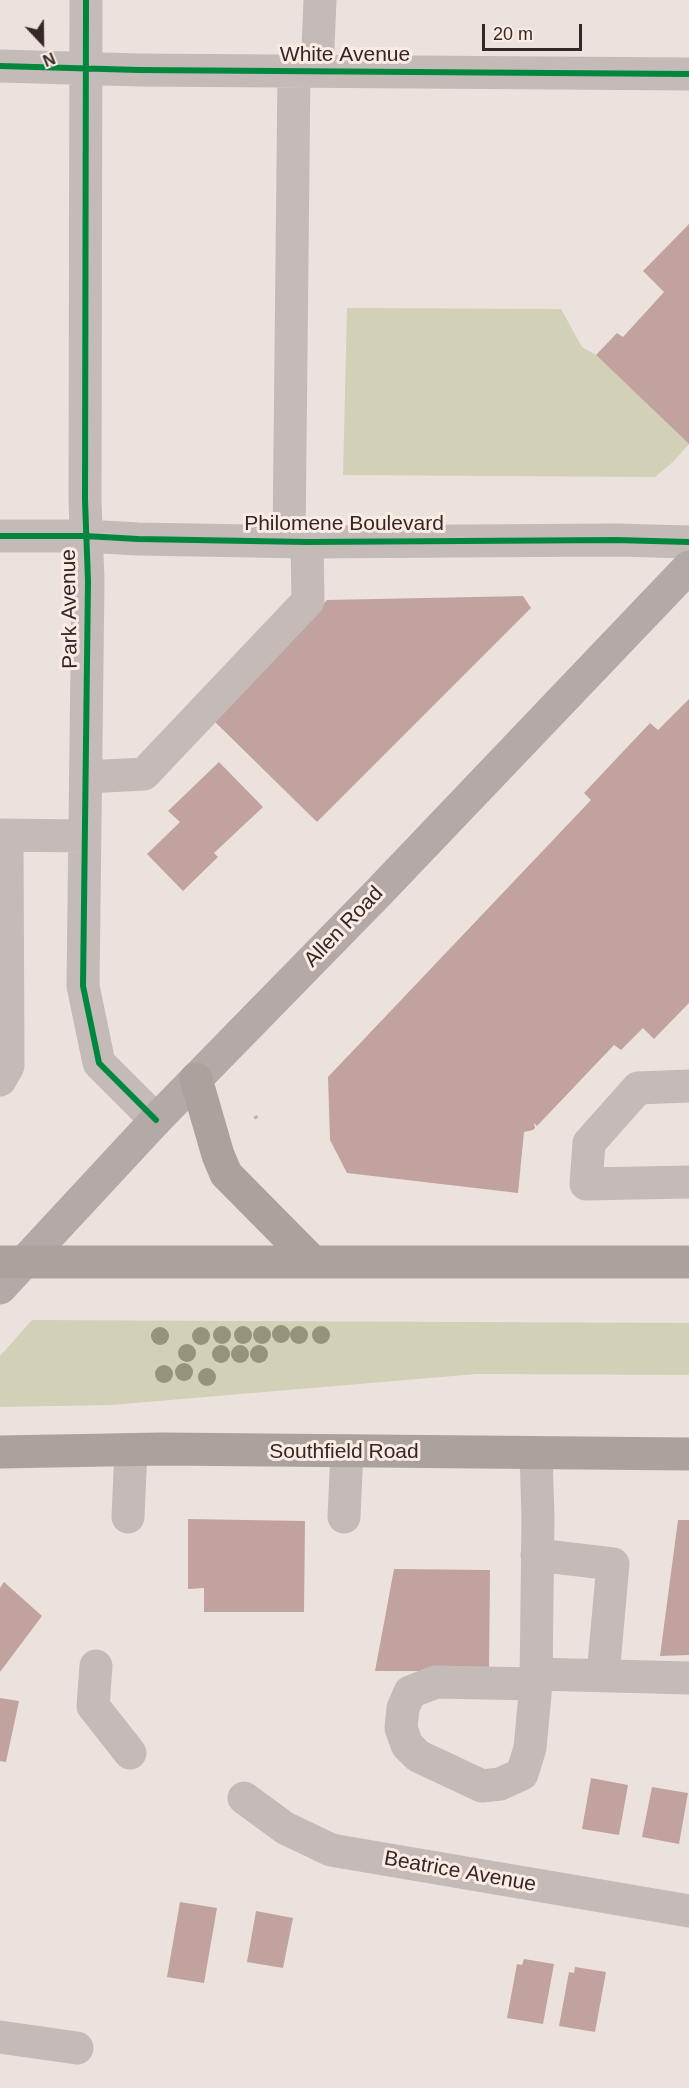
<!DOCTYPE html>
<html>
<head>
<meta charset="utf-8">
<style>
  body { margin:0 }
  #map { position:relative; width:689px; height:2088px; overflow:hidden; background:#ece2dd; font-family:Helvetica,sans-serif }
  canvas { display:block }
  .north { position:absolute; left:12px; top:12px; width:60px; height:60px; -webkit-text-stroke:4px #faebe4; paint-order:stroke; rotate:158deg; font-size:16px; font-weight:700; line-height:24px; text-align:center; color:#352725 }
  .north::after { content:''; display:block; margin:auto; width:21px; height:27px; background:#352725; clip-path:polygon(50% 0,100% 100%,50% 72%,0 100%) }
  .scale { position:absolute; left:482px; top:24px; width:100px; height:27px; box-sizing:border-box; border:3px solid #352725; border-top:0; padding-left:8px; font-size:18px; line-height:21px; white-space:nowrap; color:#352725; -webkit-text-stroke:4px #faebe4; paint-order:stroke }
</style>
</head>
<body>
<div id="map">
<canvas width="689" height="2088"></canvas>
<div class="north">N</div>
<div class="scale">20 m</div>
</div>
<script>
const context = document.querySelector('canvas').getContext('2d');
context.lineJoin = 'round';
function fill(path, color) { context.fillStyle = color; context.fill(path, 'evenodd'); }
const poly = rows => new Path2D(rows.map(r => 'M' + r).join(''));
function strokePath(path, color, width, dash) { context.strokeStyle = color; context.lineWidth = width; context.lineCap = dash ? 'butt' : 'round'; context.setLineDash(dash || []); context.stroke(path); }
function label(font, color, halo, rows, align = 'center') {
  context.font = font + ' Helvetica,sans-serif'; context.lineWidth = 6; context.setLineDash([]); context.textBaseline = 'middle'; context.strokeStyle = halo; context.fillStyle = color; for (const [text, x, y, turn = 0] of rows) {
    context.save(); context.translate(x, y); context.rotate((+turn || 0) * Math.PI / 180); context.textAlign = isNaN(turn) ? turn : align; if (halo) context.strokeText(text, 0, 0); context.fillText(text, 0, 0); context.restore();
  }
}
const green = poly([
  [347,308,561,309,582,347,596,355,689,444,673,462,655,477,343,475],
  [32,1320,689,1323,689,1375,477,1374,111,1405,0,1407,0,1356]
]);
const building = poly([
  [689,224,689,444,596,355,617,333,623,337,664,292,643,271],
  [523,596,531,608,317,822,215,722,327,600],
  [689,699,689,1003,654,1039,643,1028,621,1050,614,1045,537,1126,534,1123,535,1128,533,1130,524,1132,518,1193,347,1173,330,1140,328,1077,591,800,584,793,650,723,658,730],
  [219,762,263,807,214,853,218,857,183,891,147,854,180,822,168,811],
  [188,1519,305,1521,304,1612,204,1612,204,1588,188,1589],
  [678,1520,689,1520,689,1655,660,1656],
  [394,1569,490,1570,489,1671,375,1671],
  [4,1582,42,1616,0,1672,0,1588],
  [0,1698,19,1701,6,1762,0,1761],
  [591,1778,628,1785,619,1835,582,1829],
  [652,1787,688,1793,679,1844,642,1837],
  [180,1902,217,1908,204,1983,167,1977],
  [256,1911,293,1918,283,1968,247,1962],
  [524,1959,554,1964,543,2024,507,2018,517,1964,522,1965],
  [575,1967,606,1972,595,2032,559,2026,569,1972,574,1973]
]);
const path = poly([
  [255,1116,257,1119]
]);
const minor = poly([
  [86,0,85,500,88,581,83,986,99,1063,156,1120],
  [0,66,139,70,689,74],
  [317,71,320,0],
  [0,536,85,536,138,539,307,542,616,540,689,542],
  [289,541,294,71],
  [86,777,144,774,308,601,307,542],
  [0,835,85,836],
  [0,1080,8,1066,7,835],
  [689,1086,638,1088,589,1143,586,1184,689,1182],
  [536,1453,538,1518,536,1684,530,1748,522,1774,500,1784,482,1786,418,1756,407,1745,401,1728,403,1708,410,1692,436,1682,536,1684],
  [128,1517,131,1450],
  [344,1517,347,1451],
  [537,1555,613,1564,603,1675],
  [96,1666,93,1706,130,1753],
  [536,1674,689,1678],
  [244,1798,285,1828,331,1850,689,1911],
  [0,2037,77,2048]
]);
const major = poly([
  [0,1288,156,1120,377,894,689,567]
]);
const highway = poly([
  [196,1079,218,1155,226,1174,313,1262],
  [0,1262,689,1262],
  [0,1452,162,1449,689,1454]
]);
const cycleway = poly([
  [86,0,85,500,88,581,83,986,99,1063,156,1120],
  [0,66,139,70,689,74],
  [0,536,85,536,138,539,307,542,616,540,689,542]
]);
const trees = [
  [281,1334],
  [222,1335],
  [243,1335],
  [262,1335],
  [299,1335],
  [321,1335],
  [160,1336],
  [201,1336],
  [187,1353],
  [221,1354],
  [240,1354],
  [259,1354],
  [184,1372],
  [164,1374],
  [207,1377]
];
const streetNames = [
  ["White Avenue",345,55],
  ["Philomene Boulevard",344,524],
  ["Park Avenue",70,609,-91],
  ["Allen Road",344,927,-46],
  ["Southfield Road",344,1452],
  ["Beatrice Avenue",460,1872,10]
];
fill(green, '#d2d0b6');
fill(building, '#c1a29e');
strokePath(path, '#bdb3af', 4, [3, 3]);
strokePath(minor, '#c4bab7', 33);
strokePath(major, '#b3a9a6', 33);
strokePath(highway, '#aba19d', 33);
strokePath(cycleway, '#00873e', 6);
context.fillStyle = '#959479';
for (const [x, y] of trees) { context.beginPath(); context.arc(x, y, 9, 0, 2 * Math.PI); context.fill(); }
label('21px', '#352725', '#faebe4', streetNames);
</script>
</body>
</html>
